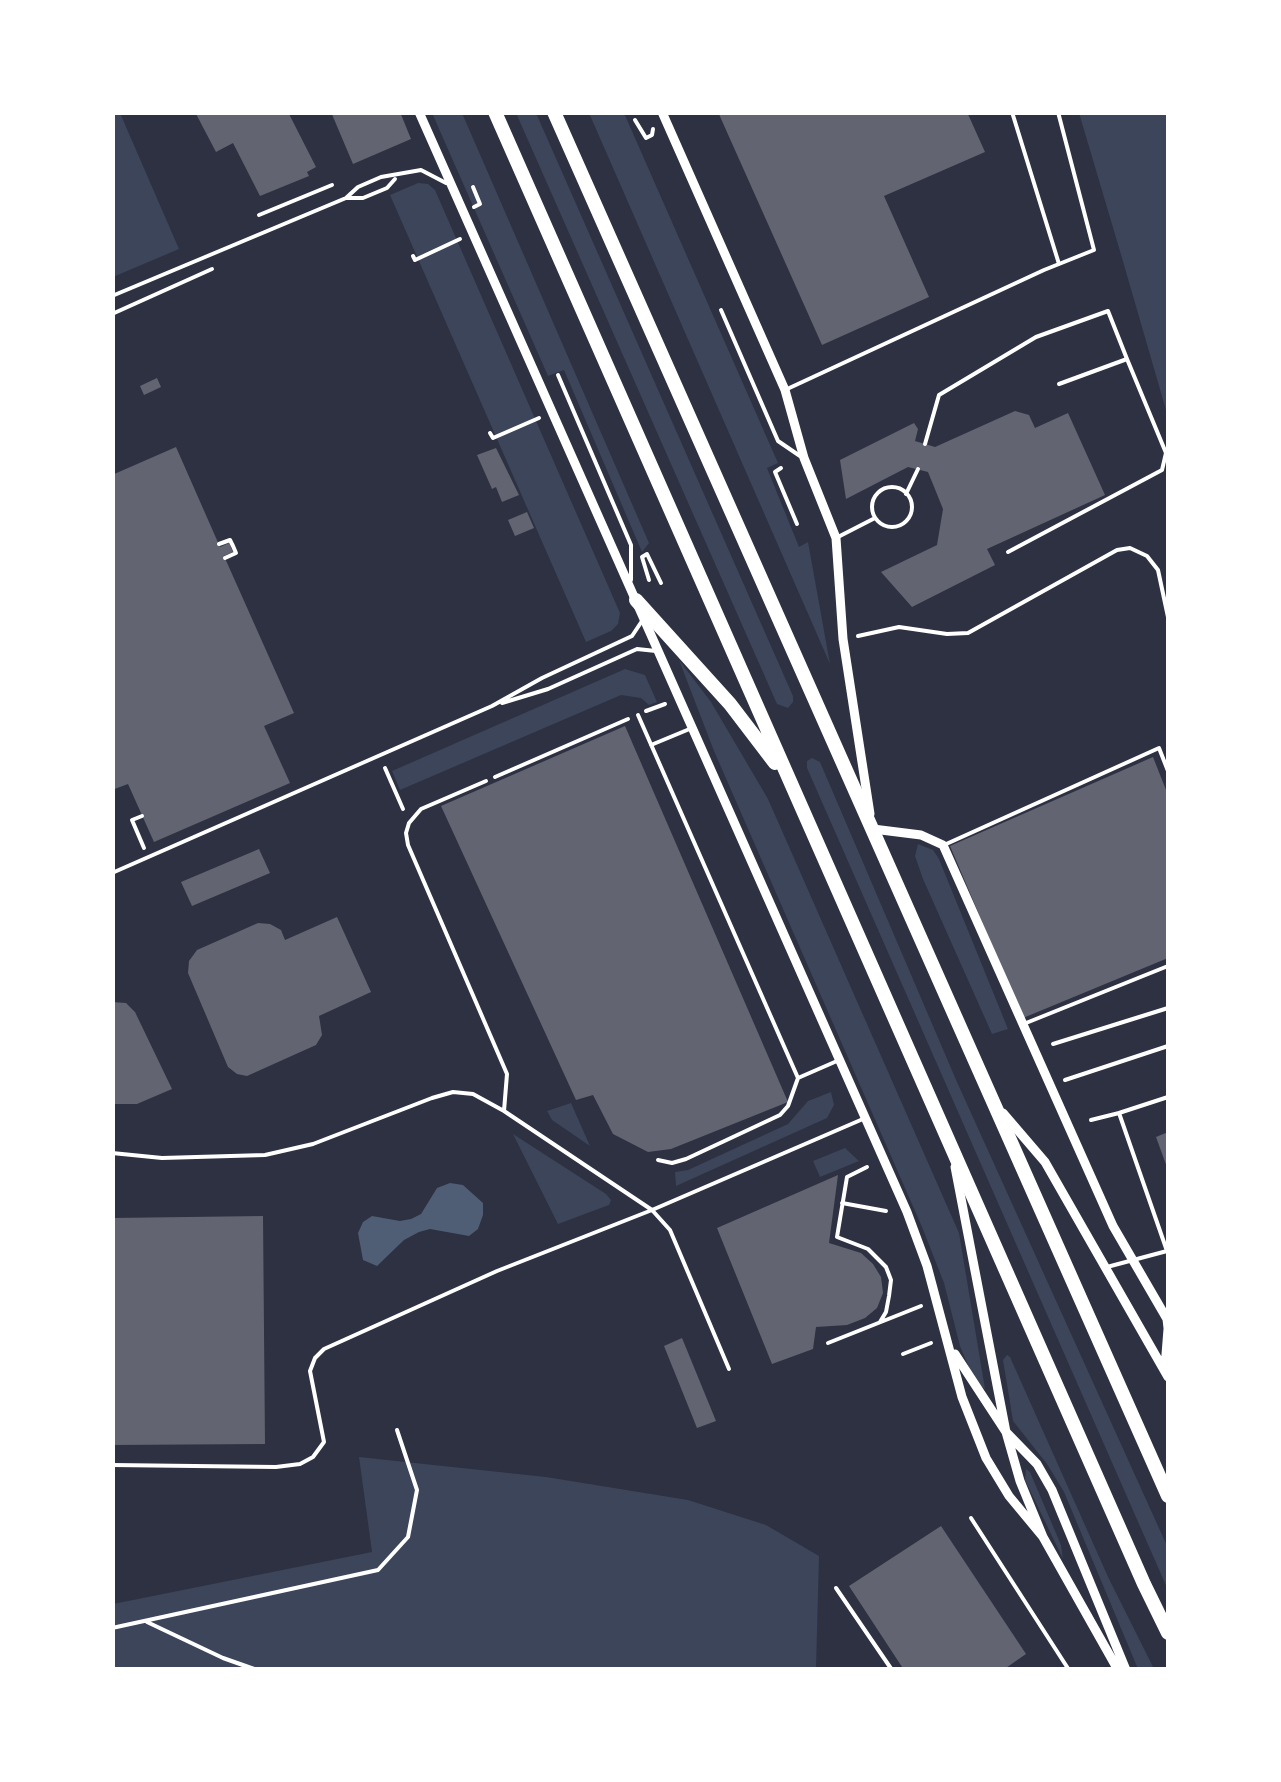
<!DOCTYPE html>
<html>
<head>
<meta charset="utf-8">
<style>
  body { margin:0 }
  #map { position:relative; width:1281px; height:1782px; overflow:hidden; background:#2d3142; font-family:Merriweather,serif }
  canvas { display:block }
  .frame { position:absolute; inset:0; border:115px solid #fff; pointer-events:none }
</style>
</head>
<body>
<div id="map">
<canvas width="1281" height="1782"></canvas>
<div class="frame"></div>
</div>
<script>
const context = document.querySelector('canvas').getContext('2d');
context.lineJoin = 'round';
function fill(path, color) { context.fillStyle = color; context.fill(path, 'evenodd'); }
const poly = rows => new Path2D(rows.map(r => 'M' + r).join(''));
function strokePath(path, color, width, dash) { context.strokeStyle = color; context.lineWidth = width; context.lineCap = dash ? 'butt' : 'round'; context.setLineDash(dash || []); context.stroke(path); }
const green = poly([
  [120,113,179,249,113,277,112,113],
  [432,113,462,113,649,543,642,552,564,370,548,376],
  [516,113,536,113,793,696,793,702,788,708,777,704],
  [589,113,624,113,778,463,767,468,799,547,808,542,830,664],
  [1079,113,1168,113,1168,417,1122,258],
  [418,183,428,184,435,190,620,613,618,624,611,631,586,642,390,195],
  [679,660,711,702,768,799,959,1233,985,1389,975,1382,960,1346,944,1283,922,1227,714,751],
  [625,669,645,675,657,702,649,705,641,698,621,695,400,790,392,771],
  [812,758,820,762,957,1082,1168,1548,1168,1590,807,768,807,761],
  [918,844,933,850,939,859,1008,1029,992,1034,923,879,915,856],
  [831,1092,834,1105,827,1118,676,1186,675,1172,688,1170,788,1124,808,1101],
  [571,1103,590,1146,552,1120,547,1111],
  [513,1134,606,1194,611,1200,609,1205,558,1224],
  [845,1148,859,1161,820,1177,813,1161],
  [1007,1355,1010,1357,1109,1579,1154,1669,1138,1669,1064,1492,1047,1464,1013,1421,1003,1360],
  [359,1457,546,1477,688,1500,766,1525,819,1556,816,1669,113,1670,113,1604,372,1552],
  [1026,1469,1030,1472,1061,1545,1063,1559,1025,1480]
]);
const water = poly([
  [450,1183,463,1185,483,1203,483,1215,478,1229,469,1236,430,1229,419,1232,404,1240,377,1266,363,1260,358,1233,363,1222,372,1216,400,1221,411,1219,421,1214,437,1188]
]);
const building = poly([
  [195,112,288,112,316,167,307,172,309,176,260,196,233,143,216,152],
  [331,112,400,112,411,139,353,164],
  [718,112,967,112,985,152,884,196,929,297,822,345],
  [157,378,161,387,144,395,140,386],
  [1015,411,1029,415,1035,428,1068,413,1105,495,987,549,995,565,912,607,881,572,937,545,943,509,928,472,908,467,846,499,840,460,914,423,918,429,915,441,935,447],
  [176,447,220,547,229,543,233,552,224,556,294,713,264,726,290,783,154,842,128,784,112,790,112,475],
  [496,448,519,495,502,502,496,487,492,489,477,455],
  [527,512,534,528,515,536,508,520],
  [625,726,788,1102,671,1149,648,1152,613,1134,593,1095,576,1100,441,806],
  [1153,757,1168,795,1168,958,1023,1018,950,846],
  [259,849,270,873,192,906,181,882],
  [337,917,371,992,319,1016,322,1035,316,1045,247,1076,237,1074,228,1067,188,973,189,961,197,950,258,923,270,924,281,930,285,940],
  [112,1002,126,1003,135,1012,172,1089,137,1104,112,1104],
  [1168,1132,1168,1170,1156,1137],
  [838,1175,829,1243,861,1253,873,1264,881,1277,883,1293,877,1308,865,1318,847,1325,816,1327,813,1349,772,1364,717,1228],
  [263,1216,265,1444,112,1445,112,1218],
  [682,1338,716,1421,697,1428,664,1346],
  [941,1526,1026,1654,1003,1670,904,1670,849,1586]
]);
const path = poly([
  [635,120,646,138,652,135,653,129],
  [473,187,480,204,474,207],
  [259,215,332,185],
  [413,256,415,260,460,239],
  [112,314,212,269],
  [490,433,493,438,539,418],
  [781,468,775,472,797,524],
  [219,544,230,540,233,546,236,553,225,558],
  [649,580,642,557,647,554,661,583],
  [858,636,899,627,947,634,968,633,1117,550,1130,548,1147,556,1158,570,1168,617],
  [646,711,665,704],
  [385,768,403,809],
  [495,777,628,719],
  [142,816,132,820,144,848],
  [867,1167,847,1177,837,1237,868,1249,886,1267,891,1280,889,1296,886,1312,880,1322],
  [842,1203,886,1211],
  [828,1343,921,1306],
  [903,1354,931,1343],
  [147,1622,223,1658,257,1670],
  [112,1628,378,1570,408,1537,417,1490,397,1430]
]);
const service = poly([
  [1012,112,1059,264],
  [346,198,363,198,387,188,395,179],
  [112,296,346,198,358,187,381,177,421,170,446,183],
  [721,310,778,441,800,456],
  [558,375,631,545,631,580],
  [785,390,1044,270,1094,250,1058,112],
  [925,444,939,395,1036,337,1108,311,1127,359,1059,384],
  '872 507a20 20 0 1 1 40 0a20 20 0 1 1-40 0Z',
  [906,494,918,469],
  [836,538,875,518],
  [1008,552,1162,470,1166,453,1127,359],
  [502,703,548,689,637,649,656,651],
  [638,715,798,1078,837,1061],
  [651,745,692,728],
  [486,781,421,809,409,823,406,833,408,845,507,1074,504,1111],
  [944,845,1159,748,1168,771],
  [112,873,492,706,542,678,632,636,642,621],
  [1026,1023,1168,966],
  [1053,1044,1168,1008],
  [1065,1080,1168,1046],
  [1091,1120,1119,1113],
  [112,1153,162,1158,265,1155,313,1144,432,1098,453,1092,473,1094,504,1111,652,1210,863,1119],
  [658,1160,672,1163,686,1159,780,1115,788,1106,798,1078],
  [1107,1267,1167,1251,1119,1113,1168,1097],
  [112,1465,276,1467,300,1464,313,1457,324,1442,310,1371,315,1358,324,1349,497,1271,652,1210,670,1230,729,1369],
  [971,1518,1069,1670],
  [836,1588,892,1670]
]);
const minor = poly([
  [419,112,907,1212,927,1266,962,1397,986,1458,1009,1496,1043,1537],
  [662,112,785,390,804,458,836,538,843,639,870,814],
  [873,829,921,835,943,845,1113,1226,1167,1319,1168,1328],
  [1003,1113,1045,1162,1168,1377],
  [955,1167,1006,1432,1020,1481,1043,1537,1118,1670],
  [955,1354,1006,1432,1037,1464,1052,1490,1126,1670],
  [1165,1367,1168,1329]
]);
const trunk = poly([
  [495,112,1144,1584,1168,1633],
  [554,112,1168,1496],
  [636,600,730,704,775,763]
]);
fill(green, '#3c4559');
fill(water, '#4f5d75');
fill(building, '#626471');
strokePath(path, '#fff', 4);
strokePath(service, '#fff', 4);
strokePath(minor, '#fff', 9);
strokePath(trunk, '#fff', 14);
</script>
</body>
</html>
